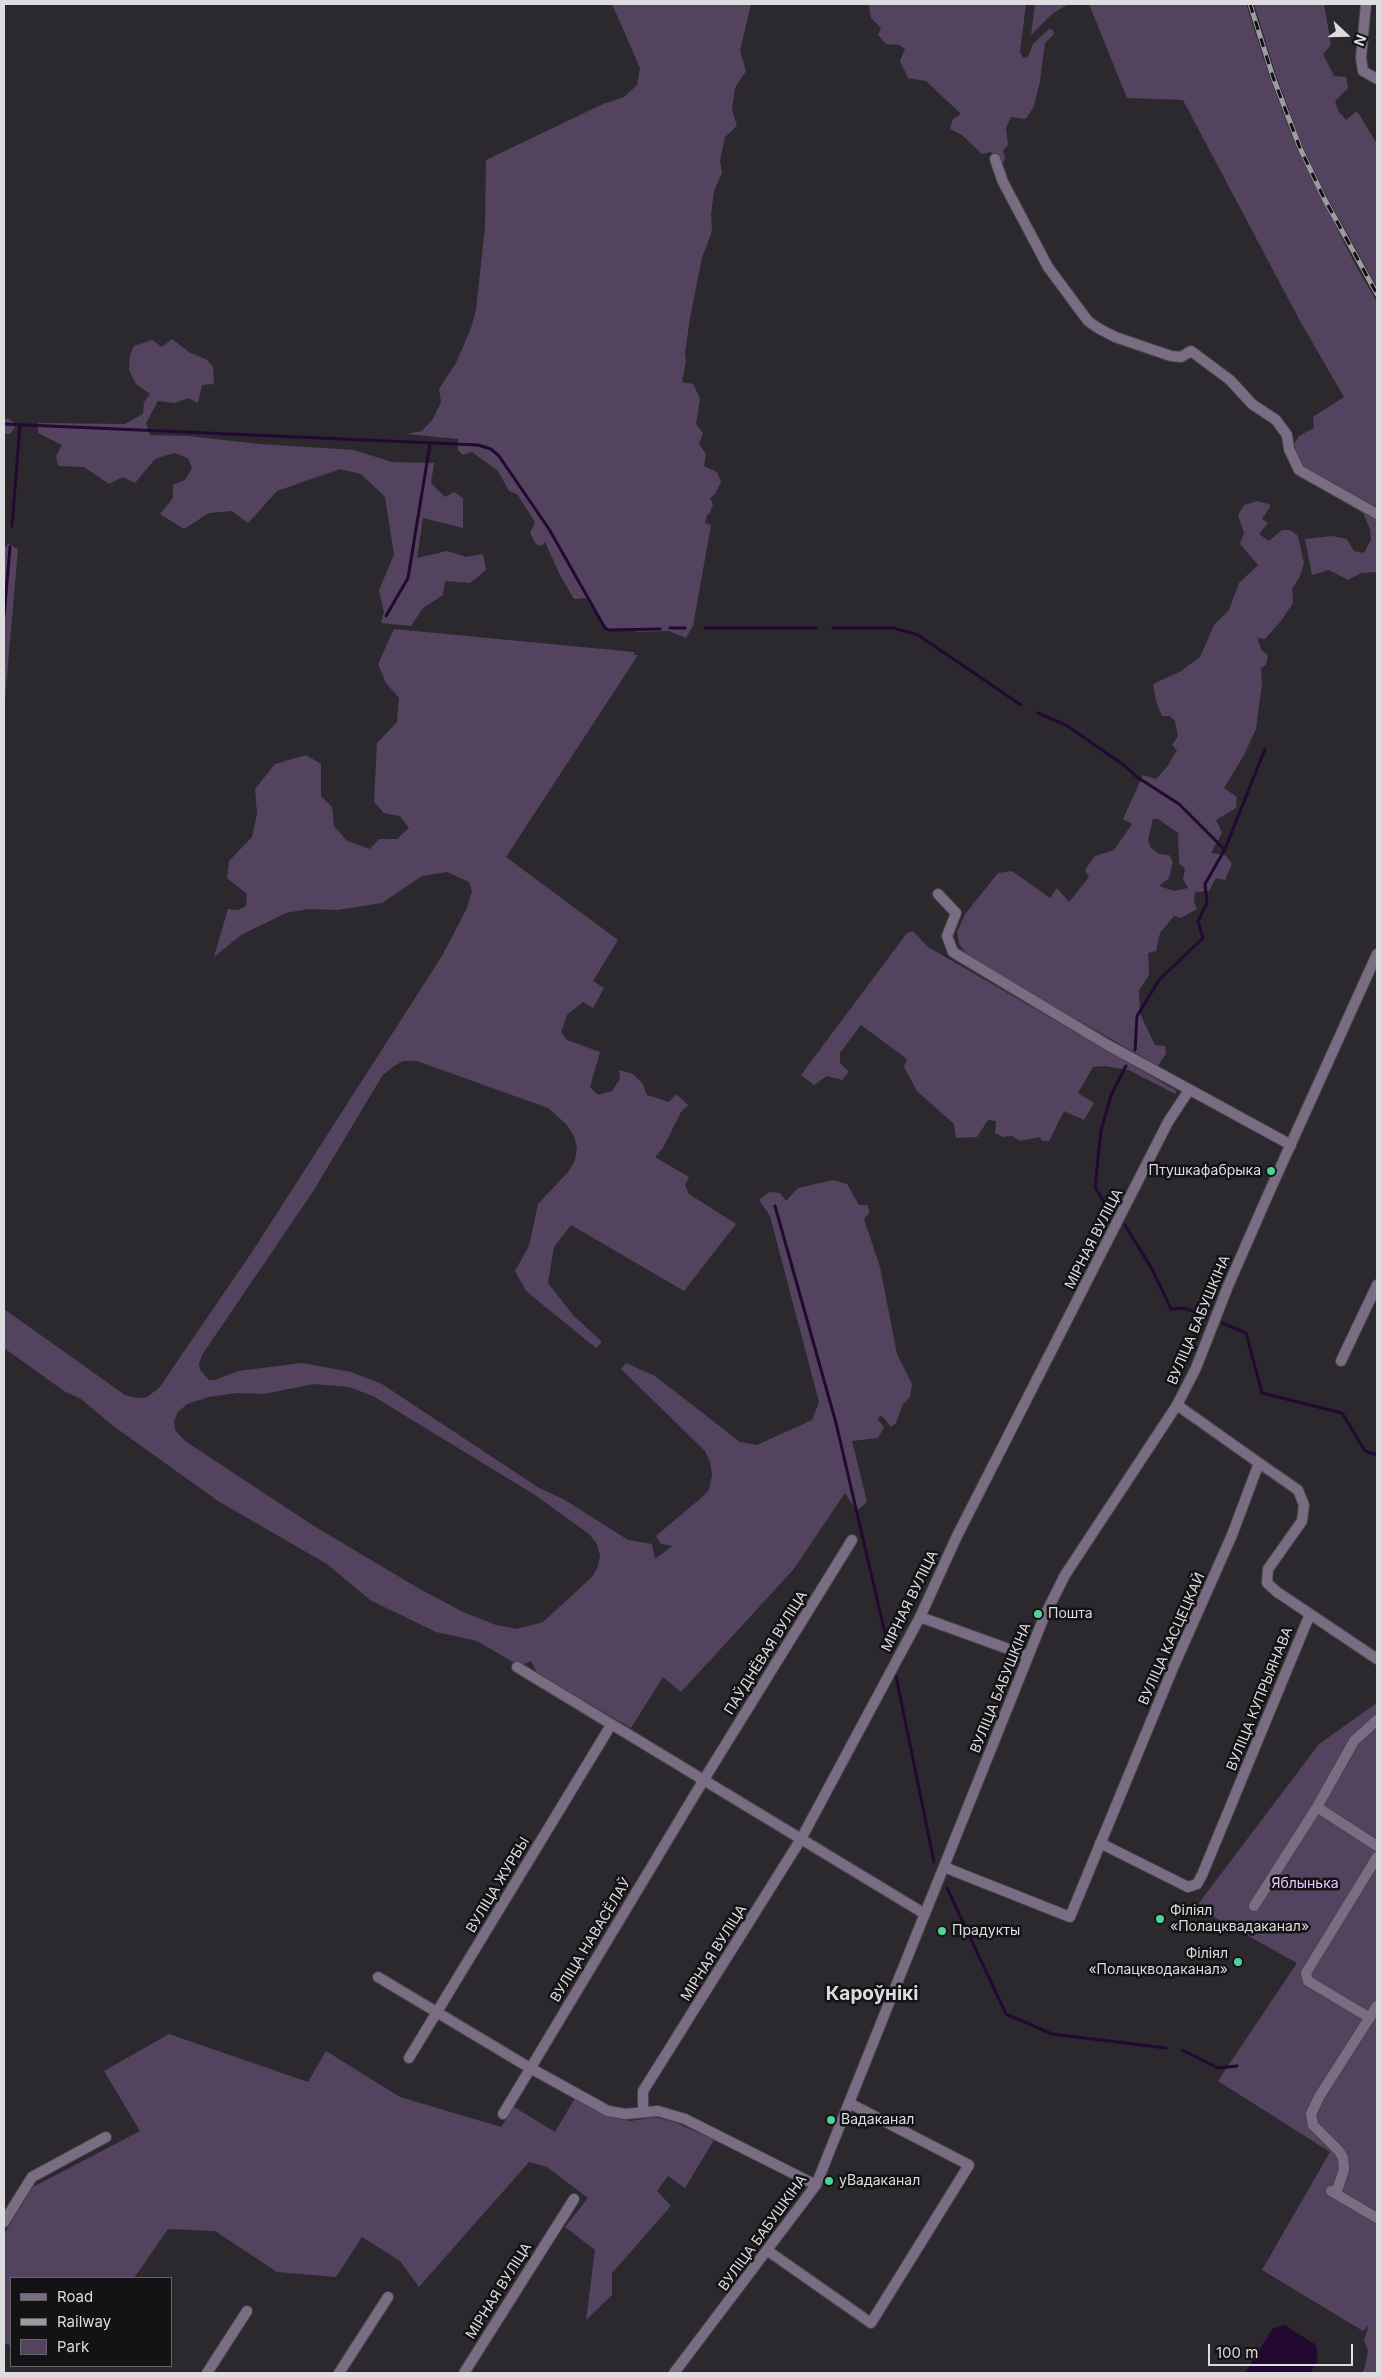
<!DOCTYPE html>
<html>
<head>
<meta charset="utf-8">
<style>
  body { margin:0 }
  #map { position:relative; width:1381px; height:2377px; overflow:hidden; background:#2c292e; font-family:Inter,sans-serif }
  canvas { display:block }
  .frame { position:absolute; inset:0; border:5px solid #dddcdf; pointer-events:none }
  .legend { position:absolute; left:10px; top:2277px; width:162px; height:90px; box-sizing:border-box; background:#131214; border:1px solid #646365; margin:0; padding:6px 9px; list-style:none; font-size:15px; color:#dddcdf }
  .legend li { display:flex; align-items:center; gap:10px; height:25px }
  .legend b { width:25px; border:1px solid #646365 }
  .north { position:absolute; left:1321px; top:10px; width:50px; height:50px; -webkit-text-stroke:4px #131214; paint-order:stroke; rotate:111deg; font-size:14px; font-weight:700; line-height:20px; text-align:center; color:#dddcdf }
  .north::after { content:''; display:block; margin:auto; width:18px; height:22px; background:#dddcdf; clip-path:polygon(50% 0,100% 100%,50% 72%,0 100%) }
  .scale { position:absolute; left:1208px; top:2344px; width:145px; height:22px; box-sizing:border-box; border:2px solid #dddcdf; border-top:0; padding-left:6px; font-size:15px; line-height:18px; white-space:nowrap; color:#dddcdf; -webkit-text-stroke:4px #131214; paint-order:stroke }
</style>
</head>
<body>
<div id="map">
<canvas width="1381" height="2377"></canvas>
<div class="frame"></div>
<ul class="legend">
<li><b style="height:6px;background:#7a6d83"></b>Road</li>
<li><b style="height:6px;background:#9d9b9f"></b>Railway</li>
<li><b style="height:14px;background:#53435f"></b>Park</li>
</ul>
<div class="north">N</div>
<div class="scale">100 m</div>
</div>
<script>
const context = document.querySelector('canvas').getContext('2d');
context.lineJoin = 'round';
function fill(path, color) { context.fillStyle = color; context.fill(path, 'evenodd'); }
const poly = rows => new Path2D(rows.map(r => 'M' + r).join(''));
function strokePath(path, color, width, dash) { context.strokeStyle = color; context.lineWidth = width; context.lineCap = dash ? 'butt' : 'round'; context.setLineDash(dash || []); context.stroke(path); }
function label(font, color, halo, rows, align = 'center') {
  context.font = font + ' Inter,sans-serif'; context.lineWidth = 5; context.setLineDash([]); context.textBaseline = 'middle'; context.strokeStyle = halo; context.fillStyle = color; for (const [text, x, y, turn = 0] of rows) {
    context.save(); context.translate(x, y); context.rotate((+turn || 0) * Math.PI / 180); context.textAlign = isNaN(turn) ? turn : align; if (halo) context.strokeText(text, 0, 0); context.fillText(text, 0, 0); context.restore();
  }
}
const green = poly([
  [612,4,751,4,740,51,746,71,735,88,732,110,737,126,725,137,720,161,722,173,714,191,711,216,712,231,702,258,690,318,685,353,686,361,682,382,693,384,700,398,696,424,703,433,699,444,706,454,704,466,717,472,721,482,715,494,710,498,713,504,710,513,707,515,705,523,711,525,693,626,686,638,669,631,637,632,631,629,609,630,605,628,586,598,574,599,560,575,545,542,541,546,536,544,530,533,535,522,517,494,509,491,498,471,472,452,463,455,458,450,458,439,406,434,422,431,433,419,441,402,439,389,456,363,471,328,476,310,485,227,486,160,603,104,624,97,637,85,640,68],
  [869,4,1026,4,1020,52,1023,58,1028,57,1033,44,1049,29,1053,30,1054,34,1045,43,1040,81,1034,106,1026,119,1011,117,1006,128,1008,145,1003,150,1005,158,1003,163,999,163,991,152,982,154,962,135,950,129,953,119,961,114,926,81,908,78,900,61,905,49,899,45,886,44,878,35,881,28,871,18],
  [1035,4,1068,4,1052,14,1031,35],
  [1089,4,1246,4,1270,78,1297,149,1356,266,1377,302,1377,507,1301,466,1294,444,1299,436,1314,428,1313,417,1344,397,1300,321,1183,100,1127,98],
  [1254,4,1324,4,1331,45,1323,54,1334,76,1346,77,1348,88,1335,101,1339,112,1346,120,1357,111,1377,144,1377,287,1328,199,1302,145,1276,75],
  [172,339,189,352,207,360,213,367,214,384,202,385,198,403,188,398,175,403,158,401,146,423,150,435,188,436,259,444,354,450,392,462,434,463,431,483,445,497,454,492,463,498,463,528,423,518,417,558,447,551,466,557,483,554,486,570,470,583,445,581,443,595,423,608,411,626,381,623,384,612,379,590,394,555,385,497,361,474,340,469,277,491,248,523,232,511,209,513,184,529,160,514,173,498,173,485,185,480,192,468,188,458,174,453,155,459,135,483,123,477,109,484,84,467,58,466,56,456,62,445,38,433,38,423,125,424,143,414,144,402,150,394,136,384,129,370,130,355,134,346,152,340,162,347],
  [4,419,9,419,15,423,14,429,10,434,4,434],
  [1258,501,1271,505,1262,519,1268,523,1259,534,1269,541,1282,530,1290,530,1298,536,1304,563,1299,578,1292,589,1293,603,1281,621,1265,639,1257,638,1262,651,1268,655,1266,665,1261,668,1262,684,1256,729,1244,755,1224,788,1237,797,1236,808,1216,820,1222,833,1211,853,1225,855,1232,864,1225,880,1216,878,1209,891,1195,892,1194,902,1197,909,1181,918,1174,916,1160,933,1156,951,1148,953,1149,975,1139,990,1140,1014,1155,1045,1165,1046,1166,1053,1158,1066,970,958,959,944,957,932,965,914,998,873,1012,871,1050,898,1057,888,1069,902,1089,877,1085,870,1095,856,1114,850,1132,824,1123,819,1143,775,1156,779,1167,767,1177,750,1172,745,1178,736,1175,721,1170,716,1162,716,1156,701,1153,684,1181,671,1200,657,1214,625,1229,610,1239,583,1258,565,1240,544,1244,533,1238,515,1244,505],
  [1153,819,1158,819,1178,833,1179,864,1185,868,1183,879,1188,888,1174,891,1159,886,1169,878,1173,862,1169,855,1159,854,1151,848,1148,840],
  [1363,513,1377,520,1377,572,1361,573,1348,580,1329,570,1312,575,1305,539,1332,536,1347,539,1354,551,1364,553,1371,540,1370,529],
  [8,544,18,549,4,710,4,549],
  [394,629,634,652,634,655,638,655,506,857,618,940,593,981,604,988,593,1008,583,1002,567,1015,561,1032,567,1040,600,1052,590,1087,598,1095,612,1091,620,1079,619,1070,633,1074,643,1084,647,1095,669,1102,676,1094,688,1105,681,1112,663,1148,655,1157,689,1177,685,1185,689,1194,736,1224,684,1291,571,1225,554,1247,548,1283,573,1315,602,1342,596,1348,526,1291,515,1271,529,1246,538,1204,569,1171,575,1160,577,1147,574,1136,567,1125,548,1108,417,1061,403,1061,394,1066,382,1076,314,1190,202,1355,199,1364,200,1370,209,1380,215,1380,238,1371,302,1363,351,1372,382,1384,539,1488,565,1500,628,1540,652,1544,655,1559,672,1546,661,1544,656,1536,701,1498,709,1490,712,1475,710,1462,705,1451,621,1369,626,1363,655,1376,740,1442,757,1445,812,1420,819,1402,770,1216,759,1200,769,1192,780,1193,786,1201,798,1188,833,1180,847,1184,859,1205,867,1205,870,1212,864,1219,880,1267,897,1354,912,1384,910,1397,903,1404,896,1423,891,1427,882,1416,879,1417,878,1420,884,1427,878,1438,852,1441,867,1502,857,1511,845,1493,793,1570,681,1692,663,1677,631,1728,537,1673,531,1661,520,1666,477,1641,436,1632,370,1600,327,1564,218,1501,112,1425,81,1399,64,1391,4,1348,4,1309,125,1395,137,1398,147,1397,159,1388,254,1249,442,956,467,908,472,891,469,882,447,872,422,876,382,903,337,910,308,909,286,913,241,935,214,957,228,909,238,910,246,906,247,894,227,878,229,861,252,837,257,814,255,789,275,764,306,755,321,764,321,796,332,807,334,826,347,841,370,849,379,839,397,839,409,828,400,816,384,813,374,802,377,743,397,722,399,698,386,683,378,664],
  [314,1384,349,1387,373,1396,535,1495,589,1534,597,1544,600,1555,598,1566,593,1576,543,1622,517,1629,496,1625,463,1612,418,1588,314,1526,185,1441,175,1430,174,1421,178,1412,187,1404,209,1397,237,1393,264,1394],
  [913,931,928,947,1177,1091,1175,1094,1129,1070,1105,1066,1093,1067,1078,1093,1094,1103,1084,1120,1064,1111,1049,1141,1042,1141,1040,1137,1020,1141,1012,1136,1003,1137,995,1133,996,1121,988,1120,977,1137,956,1138,954,1124,917,1091,904,1067,907,1059,861,1025,840,1053,840,1063,849,1072,842,1080,827,1076,814,1085,801,1075,907,933],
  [1377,1703,1377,2373,1362,2373,1365,2367,1368,2351,1364,2340,1369,2325,1363,2331,1262,2270,1330,2152,1218,2081,1297,1963,1196,1907,1319,1744],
  [169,2034,308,2082,326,2051,400,2097,501,2127,514,2107,555,2132,575,2098,614,2118,630,2121,655,2117,677,2123,714,2140,685,2188,668,2176,657,2191,671,2206,612,2273,612,2295,586,2320,595,2250,565,2227,588,2198,547,2167,529,2162,419,2287,400,2261,362,2237,336,2277,277,2272,215,2231,168,2229,134,2278,11,2278,11,2346,6,2343,4,2347,4,2234,33,2187,140,2131,104,2071]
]);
const water = poly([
  [1285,2325,1316,2345,1318,2361,1310,2373,1245,2373,1273,2328]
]);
const stream = poly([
  [4,424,478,445,491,449,499,456,549,529,605,628,609,630,660,629],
  [12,526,20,425],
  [4,616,10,547],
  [386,616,408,578,430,444],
  [670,628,685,628],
  [705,628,817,628],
  [833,628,893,628,918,635,1021,705],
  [1038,713,1066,725,1125,766,1137,777,1179,804,1224,849],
  [1135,1050,1137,1016,1159,980,1203,938,1198,921,1207,903,1205,884,1225,849,1265,749],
  [775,1206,836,1423,888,1646],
  [1107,1207,1095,1187,1101,1131,1111,1095,1126,1066],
  [1125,1225,1152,1269,1171,1309,1184,1308,1200,1314],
  [1222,1323,1246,1333,1262,1393,1342,1413,1365,1451,1377,1455],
  [896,1676,934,1862],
  [947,1888,1006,2014,1052,2034,1166,2048],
  [1182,2050,1218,2068,1237,2066]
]);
const minor = poly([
  [1366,4,1361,58,1363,71,1377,79],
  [995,159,1003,182,1048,267,1088,321,1098,328,1115,337,1171,356,1181,357,1191,351,1230,380,1252,404,1276,420,1287,435,1289,449,1299,470,1377,514],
  [938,894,956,913,947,936,953,952,1106,1044,1291,1145],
  [1341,1361,1377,1285],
  [1310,1614,1377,1659],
  [920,1617,1028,1656],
  [517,1667,925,1914],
  [1317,1807,1377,1846],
  [1100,1843,1188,1887,1197,1884,1202,1875,1310,1614,1277,1592,1267,1583,1268,1569,1302,1521,1304,1505,1298,1490,1259,1463],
  [944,1867,1070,1917,1173,1668,1232,1535,1259,1463,1177,1405],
  [1254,1906,1317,1807,1354,1741,1377,1720],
  [378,1977,530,2068,608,2111,625,2114,658,2111,685,2119,816,2185],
  [1370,2018,1308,1981,1306,1973,1377,1857],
  [409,2058,611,1725],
  [643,2112,643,2091,801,1839,920,1617,957,1536,1168,1122,1189,1090],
  [503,2114,703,1781,852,1540],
  [1331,2191,1377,2218],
  [1336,2193,1344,2170,1343,2158,1339,2151,1313,2125,1311,2114,1319,2097,1377,2006],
  [4,2222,32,2177,106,2137],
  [768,2251,871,2323,969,2165,849,2103],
  [207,2373,247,2311],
  [339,2373,388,2297],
  [464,2373,574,2199]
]);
const tertiary = poly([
  [674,2373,816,2185,1044,1617,1065,1575,1177,1405,1196,1368,1228,1286,1271,1188,1377,954]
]);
const rail = poly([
  [1250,4,1273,77,1300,148,1325,200,1377,294]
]);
const markers = [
  [1271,1171,5,"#51d397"],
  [1038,1614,5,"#51d397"],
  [1160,1919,5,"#51d397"],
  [942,1931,5,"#51d397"],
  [1238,1962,5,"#51d397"],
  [831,2120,5,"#51d397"],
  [829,2181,5,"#51d397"]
];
const poiNames = [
  ["Птушкафабрыка",1261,1171,"right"],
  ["Пошта",1048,1614],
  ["Філіял",1170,1911],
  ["«Полацквадаканал»",1170,1927],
  ["Прадукты",952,1931],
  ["Філіял",1228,1954,"right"],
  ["«Полацкводаканал»",1228,1970,"right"],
  ["Вадаканал",841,2120],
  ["уВадаканал",839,2181]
];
const streetNames = [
  ["МІРНАЯ ВУЛІЦА",1094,1239,-63],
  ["ВУЛІЦА БАБУШКІНА",1199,1320,-67],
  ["МІРНАЯ ВУЛІЦА",910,1601,-64],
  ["ВУЛІЦА КАСЦЕЦКАЙ",1172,1639,-66],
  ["ПАЎДНЁВАЯ ВУЛІЦА",766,1653,-58],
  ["ВУЛІЦА БАБУШКІНА",1001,1688,-68],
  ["ВУЛІЦА КУПРЫЯНАВА",1260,1699,-68],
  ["ВУЛІЦА ЖУРБЫ",498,1885,-59],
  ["ВУЛІЦА НАВАСЁЛАЎ",591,1940,-59],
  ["МІРНАЯ ВУЛІЦА",714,1953,-58],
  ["ВУЛІЦА БАБУШКІНА",763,2233,-54],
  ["МІРНАЯ ВУЛІЦА",499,2291,-58]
];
const parkNames = [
  ["Яблынька",1305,1884]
];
const districtNames = [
  ["Кароўнікі",872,1994]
];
fill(green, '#53435f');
fill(water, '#230832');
strokePath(stream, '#230832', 3);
strokePath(minor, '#48464a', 12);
strokePath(tertiary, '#48464a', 12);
strokePath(minor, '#7a6d83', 10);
strokePath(tertiary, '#7a6d83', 10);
strokePath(rail, '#9d9b9f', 5);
strokePath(rail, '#131214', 3, [9]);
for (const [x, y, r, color] of markers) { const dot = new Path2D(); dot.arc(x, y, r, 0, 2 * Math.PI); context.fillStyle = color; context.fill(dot); strokePath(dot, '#131214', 2); }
label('14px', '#dddcdf', '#131214', poiNames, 'left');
label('14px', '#dddcdf', '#131214', streetNames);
label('14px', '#e4c3fe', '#131214', parkNames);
label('bold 19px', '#dddcdf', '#131214', districtNames);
</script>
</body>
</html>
